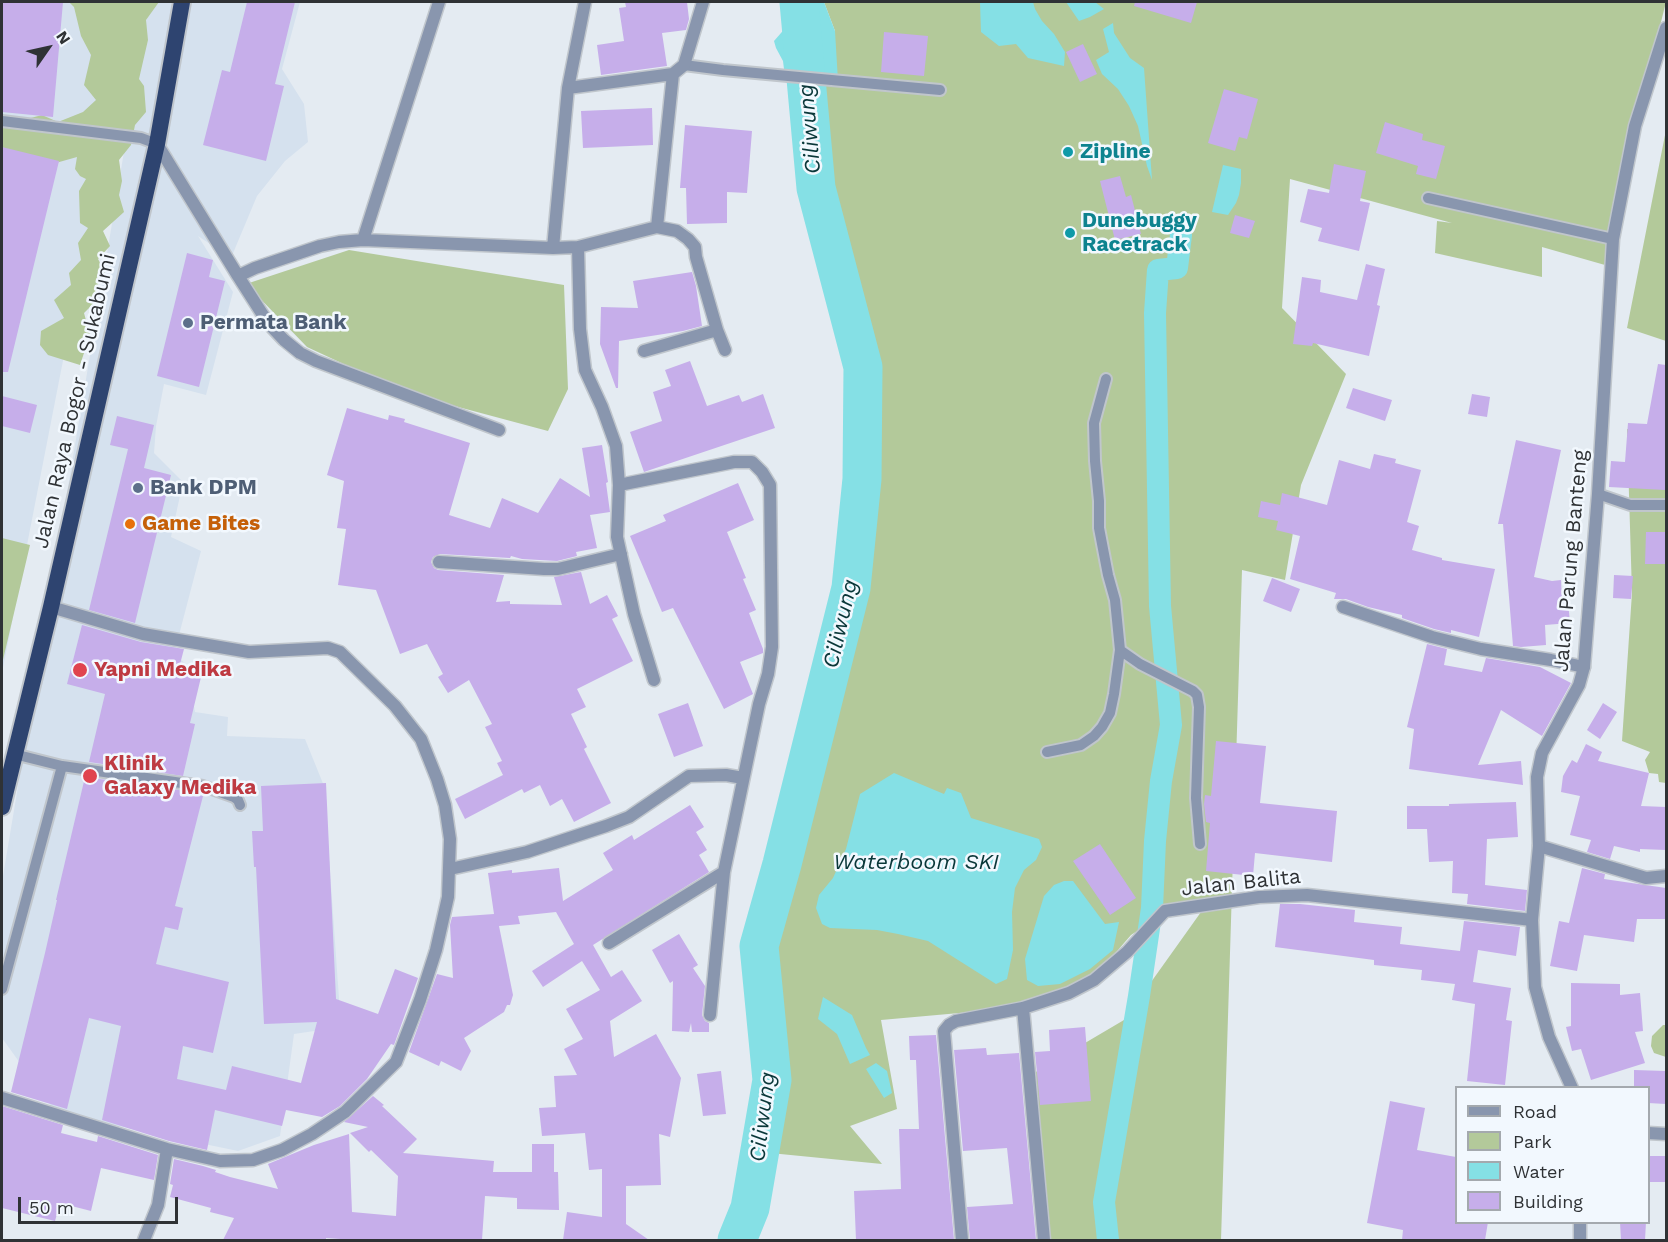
<!DOCTYPE html>
<html>
<head>
<meta charset="utf-8">
<style>
  body { margin:0 }
  #map { position:relative; width:1668px; height:1242px; overflow:hidden; background:#e4ebf2; font-family:"Work Sans",sans-serif }
  canvas { display:block }
  .frame { position:absolute; inset:0; border:3px solid #2f3235; pointer-events:none }
  .legend { position:absolute; left:1455px; top:1086px; width:195px; height:138px; box-sizing:border-box; background:#f2f8fe; border:2px solid #a4a9ae; margin:0; padding:8px 10px; list-style:none; font-size:18px; color:#2f3235 }
  .legend li { display:flex; align-items:center; gap:12px; height:30px }
  .legend b { width:30px; border:2px solid #a4a9ae }
  .north { position:absolute; left:18px; top:18px; width:60px; height:60px; -webkit-text-stroke:4px #f2f8fe; paint-order:stroke; rotate:56deg; font-size:16px; font-weight:700; line-height:24px; text-align:center; color:#2f3235 }
  .north::after { content:''; display:block; margin:auto; width:21px; height:27px; background:#2f3235; clip-path:polygon(50% 0,100% 100%,50% 72%,0 100%) }
  .scale { position:absolute; left:18px; top:1197px; width:160px; height:27px; box-sizing:border-box; border:3px solid #2f3235; border-top:0; padding-left:8px; font-size:18px; line-height:21px; white-space:nowrap; color:#2f3235; -webkit-text-stroke:4px #f2f8fe; paint-order:stroke }
</style>
</head>
<body>
<div id="map">
<canvas width="1668" height="1242"></canvas>
<div class="frame"></div>
<ul class="legend">
<li><b style="height:8px;background:#8996ae"></b>Road</li>
<li><b style="height:16px;background:#b3c99a"></b>Park</li>
<li><b style="height:16px;background:#85e0e5"></b>Water</li>
<li><b style="height:16px;background:#c6aeea"></b>Building</li>
</ul>
<div class="north">N</div>
<div class="scale">50 m</div>
</div>
<script>
const context = document.querySelector('canvas').getContext('2d');
context.lineJoin = 'round';
function fill(path, color) { context.fillStyle = color; context.fill(path, 'evenodd'); }
const poly = rows => new Path2D(rows.map(r => 'M' + r).join(''));
function strokePath(path, color, width, dash) { context.strokeStyle = color; context.lineWidth = width; context.lineCap = dash ? 'butt' : 'round'; context.setLineDash(dash || []); context.stroke(path); }
function label(font, color, halo, rows, align = 'center') {
  context.font = font + ' "Work Sans",sans-serif'; context.lineWidth = 5; context.setLineDash([]); context.textBaseline = 'middle'; context.strokeStyle = halo; context.fillStyle = color; for (const [text, x, y, turn = 0] of rows) {
    context.save(); context.translate(x, y); context.rotate((+turn || 0) * Math.PI / 180); context.textAlign = isNaN(turn) ? turn : align; if (halo) context.strokeText(text, 0, 0); context.fillText(text, 0, 0); context.restore();
  }
}
const built = poly([
  [2,2,133,2,2,673],
  [149,2,300,2,282,69,304,104,308,142,285,161,257,196,231,258,198,236,233,292,206,395,164,384,156,426,154,453,183,482,171,537,201,551,174,654,187,665,195,712,228,717,227,736,305,739,324,786,341,1027,294,1034,280,1136,238,1151,56,1113,2,1038,2,882]
]);
const green = poly([
  [69,2,159,2,146,20,148,40,139,79,144,86,146,112,135,125,131,145,119,160,122,181,119,195,124,212,103,231,110,246,98,259,105,272,96,288,96,301,84,313,90,335,80,365,48,355,40,345,41,331,64,318,54,300,71,285,69,273,81,260,78,243,88,228,80,223,79,191,86,179,80,176,75,169,77,157,38,168,7,152,2,152,2,115,23,120,42,115,58,122,83,112,96,100,84,85,91,55,81,36,74,7],
  [824,2,1666,2,1635,126,1612,267,1542,247,1542,277,1435,253,1437,221,1452,223,1290,179,1282,308,1346,374,1301,485,1285,580,1242,570,1221,1240,1041,1240,1029,1076,1124,1020,1206,905,1165,913,1131,935,1098,973,1029,1003,993,1010,881,1020,897,1109,850,1126,882,1164,760,1152,772,1080,759,946,851,588,864,372,815,183,806,77,835,31],
  [1666,130,1666,341,1627,328],
  [349,250,564,285,568,389,548,431,406,393,307,347,246,284],
  [1627,429,1666,436,1666,783,1659,782,1658,774,1649,773,1645,760,1650,752,1622,741,1632,593],
  [2,538,30,545,2,664],
  [1663,1025,1666,1025,1666,1057,1654,1053,1651,1046,1652,1036]
]);
const water = poly([
  [787,2,824,2,835,31,838,81,785,77,783,61,776,48,774,41,788,25,789,10],
  [980,2,1033,2,1035,9,1042,21,1054,34,1065,52,1064,66,1028,58,1016,44,999,46,981,32],
  [1066,2,1095,2,1104,9,1090,17,1079,21],
  [1113,23,1114,33,1130,58,1144,68,1152,180,1147,166,1138,126,1129,106,1118,89,1102,74,1096,60,1109,52,1103,29],
  [1223,165,1241,169,1241,183,1239,195,1236,203,1228,215,1212,212],
  [894,773,944,794,947,788,961,793,971,818,1039,839,1042,847,1036,860,1024,870,1015,888,1012,912,1013,950,1007,979,996,984,928,941,898,934,877,930,830,928,822,924,816,908,819,895,833,878,846,849,860,794],
  [1064,881,1073,881,1105,924,1119,922,1113,950,1090,969,1060,984,1038,986,1027,980,1025,959,1044,896,1054,885],
  [823,997,852,1015,866,1048,870,1055,850,1064,837,1034,818,1019],
  [876,1063,887,1071,892,1093,884,1098,866,1069]
]);
const canal = poly([
  [1108,1240,1104,1202,1139,996,1152,908,1155,841,1161,781,1171,725,1160,606,1155,313,1158,270,1177,268,1181,235]
]);
const river = poly([
  [737,1240,750,1208,772,1080,759,946,782,864,851,588,862,479,863,367,816,188,799,2]
]);
const building = poly([
  [2,2,63,2,53,117,2,112],
  [247,2,295,2,275,84,284,86,266,161,203,145,222,70,230,72],
  [625,2,687,2,689,19,686,30,662,33,667,66,601,75,597,45,624,41,619,8,626,7],
  [1135,2,1197,2,1191,23,1134,6],
  [884,32,928,36,924,76,881,72],
  [1083,44,1097,74,1080,82,1066,52],
  [1224,89,1258,99,1247,139,1239,137,1235,151,1208,143],
  [652,108,653,145,583,148,581,111],
  [1385,122,1423,134,1422,140,1445,146,1436,179,1416,174,1418,166,1376,153],
  [685,125,752,131,747,193,727,192,727,223,687,224,686,188,680,188],
  [2,147,59,161,8,372,2,372],
  [1334,164,1366,171,1360,201,1370,203,1359,251,1318,241,1322,228,1300,222,1308,189,1329,193],
  [1120,176,1126,197,1131,195,1141,234,1115,240,1100,181],
  [1235,215,1255,221,1249,238,1230,233],
  [187,253,213,260,209,277,225,281,199,387,157,376],
  [1366,264,1385,269,1377,305,1380,306,1369,356,1313,343,1312,346,1293,344,1302,277,1321,280,1320,292,1357,300],
  [692,272,696,286,702,326,683,331,619,341,618,388,616,388,600,344,601,307,638,308,633,281],
  [690,361,707,406,739,395,742,402,763,394,775,428,644,472,630,432,662,421,653,392,671,386,665,370],
  [1658,364,1666,365,1665,490,1609,487,1611,461,1625,462,1628,423,1647,424],
  [1353,388,1392,400,1385,421,1346,408],
  [1472,394,1490,397,1487,417,1468,414],
  [2,396,37,405,30,433,2,426],
  [347,408,388,420,389,415,405,419,404,422,470,443,449,515,490,528,502,498,538,513,560,478,590,497,582,448,602,445,608,482,606,483,610,512,590,515,597,548,576,552,577,556,557,561,522,559,511,556,510,558,440,554,433,557,431,562,434,568,438,570,504,575,496,602,510,601,510,604,562,605,554,577,581,572,590,604,607,595,618,616,612,619,633,661,577,689,586,707,571,714,587,747,584,749,611,803,574,822,562,799,550,806,540,785,524,793,522,789,465,819,455,799,503,775,497,763,502,761,485,727,492,724,469,680,448,693,438,677,443,674,427,644,400,654,376,590,338,585,346,529,337,528,344,481,327,475],
  [117,416,154,425,144,468,171,475,135,623,89,610,128,449,110,445],
  [1516,440,1561,450,1534,577,1552,581,1561,580,1562,601,1568,601,1570,623,1545,625,1546,645,1521,647,1513,646,1503,524,1498,524],
  [1374,454,1396,459,1395,463,1421,470,1407,522,1419,526,1412,550,1442,558,1442,560,1495,569,1479,637,1451,630,1451,633,1434,629,1402,618,1402,615,1368,607,1346,599,1334,599,1336,593,1290,579,1300,536,1276,530,1278,521,1258,517,1261,501,1280,505,1282,493,1327,505,1339,460,1370,469],
  [738,483,754,520,727,532,746,578,743,579,756,610,749,613,763,649,763,653,740,662,753,694,724,709,673,608,662,612,630,536,666,521,663,515],
  [1646,532,1666,532,1666,564,1645,564],
  [1614,575,1633,576,1631,599,1613,598],
  [1272,578,1300,589,1291,612,1263,601],
  [82,625,141,642,184,649,179,668,202,673,190,723,195,724,183,776,89,762,105,694,67,684],
  [1427,644,1447,649,1444,665,1482,672,1486,658,1540,667,1571,683,1542,736,1501,710,1478,765,1521,761,1523,785,1409,769,1414,729,1407,727],
  [688,703,703,746,674,757,658,714],
  [1603,703,1617,712,1600,739,1587,730],
  [1216,741,1266,746,1260,803,1337,811,1332,862,1255,853,1253,876,1206,871,1210,823,1206,822,1204,804,1205,795,1211,796],
  [1586,744,1602,752,1598,761,1649,773,1641,806,1666,807,1666,850,1640,849,1640,852,1614,846,1610,859,1587,852,1591,840,1570,835,1580,796,1561,792,1563,776,1572,760,1577,763],
  [85,777,179,790,203,796,175,906,183,908,178,930,165,927,156,964,229,982,213,1053,183,1046,177,1079,226,1090,232,1066,301,1083,317,1022,264,1024,256,867,254,867,252,831,263,831,261,786,326,783,336,999,378,1014,395,969,418,978,394,1045,391,1044,367,1079,340,1106,322,1117,286,1110,282,1126,215,1110,207,1150,169,1141,102,1120,121,1026,89,1018,67,1109,11,1092,45,953,57,900,56,900],
  [1516,802,1518,837,1487,839,1485,885,1527,890,1525,911,1467,904,1468,894,1452,893,1453,861,1429,862,1427,829,1407,829,1407,806,1449,806,1449,804],
  [690,805,704,827,696,832,707,850,699,855,709,872,593,945,611,977,622,970,642,1001,610,1021,614,1057,656,1034,681,1078,670,1137,659,1134,661,1185,626,1186,626,1224,649,1240,563,1240,567,1212,602,1217,602,1169,589,1170,585,1133,542,1136,539,1108,556,1107,554,1076,577,1075,564,1049,583,1039,566,1009,600,990,582,961,543,987,532,971,574,944,556,912,518,916,520,924,499,926,513,995,510,1005,507,1005,504,1012,464,1038,471,1051,461,1071,441,1061,439,1066,409,1052,437,974,453,978,450,925,452,917,494,914,488,873,512,870,512,873,559,868,563,901,613,870,603,853,632,835,634,840],
  [1100,844,1136,898,1110,915,1073,861],
  [1582,868,1605,874,1604,879,1666,888,1666,919,1637,919,1634,942,1584,935,1577,971,1550,966,1559,921,1569,923],
  [1280,904,1300,904,1355,910,1354,922,1402,927,1400,944,1460,951,1464,921,1520,927,1516,956,1478,950,1473,982,1511,988,1506,1020,1512,1021,1505,1085,1467,1081,1475,1004,1452,1000,1455,984,1421,980,1422,970,1374,965,1374,960,1275,947],
  [679,934,698,965,693,968,705,986,702,1015,705,1021,709,1023,709,1032,692,1032,691,1023,689,1032,672,1031,673,981,670,983,652,950],
  [1571,983,1620,984,1620,995,1640,993,1643,1031,1635,1032,1645,1063,1591,1080,1581,1049,1572,1051,1566,1027,1571,1026],
  [1085,1027,1091,1101,1040,1105,1035,1052,1050,1051,1049,1030],
  [936,1035,954,1240,856,1240,854,1191,901,1189,899,1129,919,1129,916,1060,910,1060,909,1036],
  [986,1048,987,1055,1019,1053,1036,1240,970,1240,967,1207,1013,1204,1007,1148,963,1151,954,1050],
  [1634,1070,1666,1071,1666,1104,1648,1103,1648,1088,1634,1088],
  [721,1071,726,1114,703,1116,697,1074],
  [373,1096,384,1105,382,1106,417,1139,403,1153,494,1161,493,1172,532,1172,532,1144,554,1144,554,1172,558,1172,559,1210,517,1209,517,1198,485,1196,482,1240,355,1240,326,1238,326,1240,223,1240,234,1218,210,1212,211,1208,170,1197,173,1185,170,1184,174,1159,203,1166,216,1170,215,1172,230,1177,278,1189,268,1164,314,1145,349,1134,352,1212,396,1216,398,1176,371,1150,369,1152,350,1133,368,1127,344,1122],
  [1390,1101,1425,1108,1417,1150,1456,1157,1456,1222,1488,1222,1485,1240,1402,1240,1403,1230,1367,1223],
  [2,1106,63,1125,61,1133,97,1142,98,1136,158,1155,154,1180,101,1168,91,1211,60,1203,55,1221,2,1208],
  [1648,1156,1666,1156,1666,1182,1648,1182],
  [1620,1222,1646,1222,1645,1240,1621,1240]
]);
const service = poly([
  [684,65,723,70,940,90],
  [2,121,141,138,157,144],
  [1428,198,1613,239],
  [1106,379,1094,423,1095,461,1099,501,1099,528,1108,575,1115,600,1120,650],
  [1598,494,1630,505,1666,505],
  [1047,752,1081,745,1094,736,1102,727,1110,713,1114,694,1120,650,1140,664,1193,691,1197,695,1199,707,1196,798,1200,844],
  [14,754,62,766,203,786,234,797,238,800,240,805],
  [2,989,62,766]
]);
const minor = poly([
  [568,88,673,74],
  [157,144,238,276,255,268,320,246,339,242,363,240,553,248,578,247,657,227,673,74,684,65,703,2],
  [657,227,677,231,688,239,695,247,696,257,717,330,725,350],
  [363,240,439,2],
  [578,247,580,329,585,370,602,407,616,446,619,485,617,537,634,614,654,680],
  [553,248,568,88,585,2],
  [238,276,268,323,284,340,300,353,316,361,499,430],
  [644,351,717,330],
  [439,562,544,569,558,569,621,554],
  [1343,607,1432,637,1481,649,1551,660,1584,667],
  [1539,846,1646,878,1666,876],
  [450,869,527,852,606,826,629,817,689,776,726,775,743,778],
  [609,943,724,872,759,704,768,674,772,647,770,485,762,472,752,462,734,462,619,485],
  [1023,1008,1044,1240],
  [710,1015,724,872],
  [2,1098,167,1149,220,1161,253,1160,282,1150,312,1134,345,1112,396,1062,420,1000,436,950,448,897,450,839,445,805,437,779,421,739,395,706,340,652,328,648,249,652,143,634,51,607],
  [1648,1133,1666,1134],
  [144,1240,158,1205,167,1149],
  [962,1240,944,1031,949,1025,956,1021,1023,1008,1069,993,1094,980,1127,952,1165,911,1259,897,1307,895,1532,920]
]);
const tertiary = poly([
  [1572,1088,1549,1037,1535,987,1532,920,1539,846,1537,777,1542,753,1579,685,1584,667,1598,494,1613,239,1635,126,1666,28],
  [1580,1240,1580,1222]
]);
const trunk = poly([
  [2,807,51,607,157,144,182,2]
]);
const markers = [
  [1068,152,6,"#0f9aa8"],
  [1070,233,6,"#0f9aa8"],
  [188,323,6,"#5c6f8a"],
  [138,488,6,"#5c6f8a"],
  [130,524,6,"#e8710a"],
  [80,670,8,"#e0444e"],
  [90,776,8,"#e0444e"]
];
const cultureNames = [
  ["Zipline",1080,152],
  ["Dunebuggy",1082,221],
  ["Racetrack",1082,245]
];
const serviceNames = [
  ["Permata Bank",200,323],
  ["Bank DPM",150,488]
];
const streetNames = [
  ["Jalan Raya Bogor - Sukabumi",75,401,-77],
  ["Jalan Parung Banteng",1571,561,-85],
  ["Jalan Balita",1241,883,-6]
];
const foodNames = [
  ["Game Bites",142,524]
];
const healthNames = [
  ["Yapni Medika",94,670],
  ["Klinik",104,764],
  ["Galaxy Medika",104,788]
];
const waterNames = [
  ["Ciliwung",810,129,-95],
  ["Ciliwung",841,624,-77],
  ["Waterboom SKI",916,863],
  ["Ciliwung",763,1117,-83]
];
fill(built, '#d5e1ee');
fill(green, '#b3c99a');
fill(water, '#85e0e5');
strokePath(canal, '#85e0e5', 22);
strokePath(river, '#85e0e5', 39);
fill(building, '#c6aeea');
strokePath(service, '#c0c6cc', 14);
strokePath(minor, '#c0c6cc', 15);
strokePath(tertiary, '#c0c6cc', 15);
strokePath(trunk, '#c0c6cc', 20);
strokePath(service, '#8996ae', 10);
strokePath(minor, '#8996ae', 12);
strokePath(tertiary, '#8996ae', 12);
strokePath(trunk, '#2e4470', 16);
for (const [x, y, r, color] of markers) { const dot = new Path2D(); dot.arc(x, y, r, 0, 2 * Math.PI); context.fillStyle = color; context.fill(dot); strokePath(dot, '#f2f8fe', 2); }
label('bold 21px', '#0d838f', '#f2f8fe', cultureNames, 'left');
label('bold 21px', '#4e5e75', '#f2f8fe', serviceNames, 'left');
label('21px', '#2f3235', '#f2f8fe', streetNames);
label('bold 21px', '#c56008', '#f2f8fe', foodNames, 'left');
label('bold 21px', '#be3a42', '#f2f8fe', healthNames, 'left');
label('italic 22px', '#093739', '#f2f8fe', waterNames);
</script>
</body>
</html>
